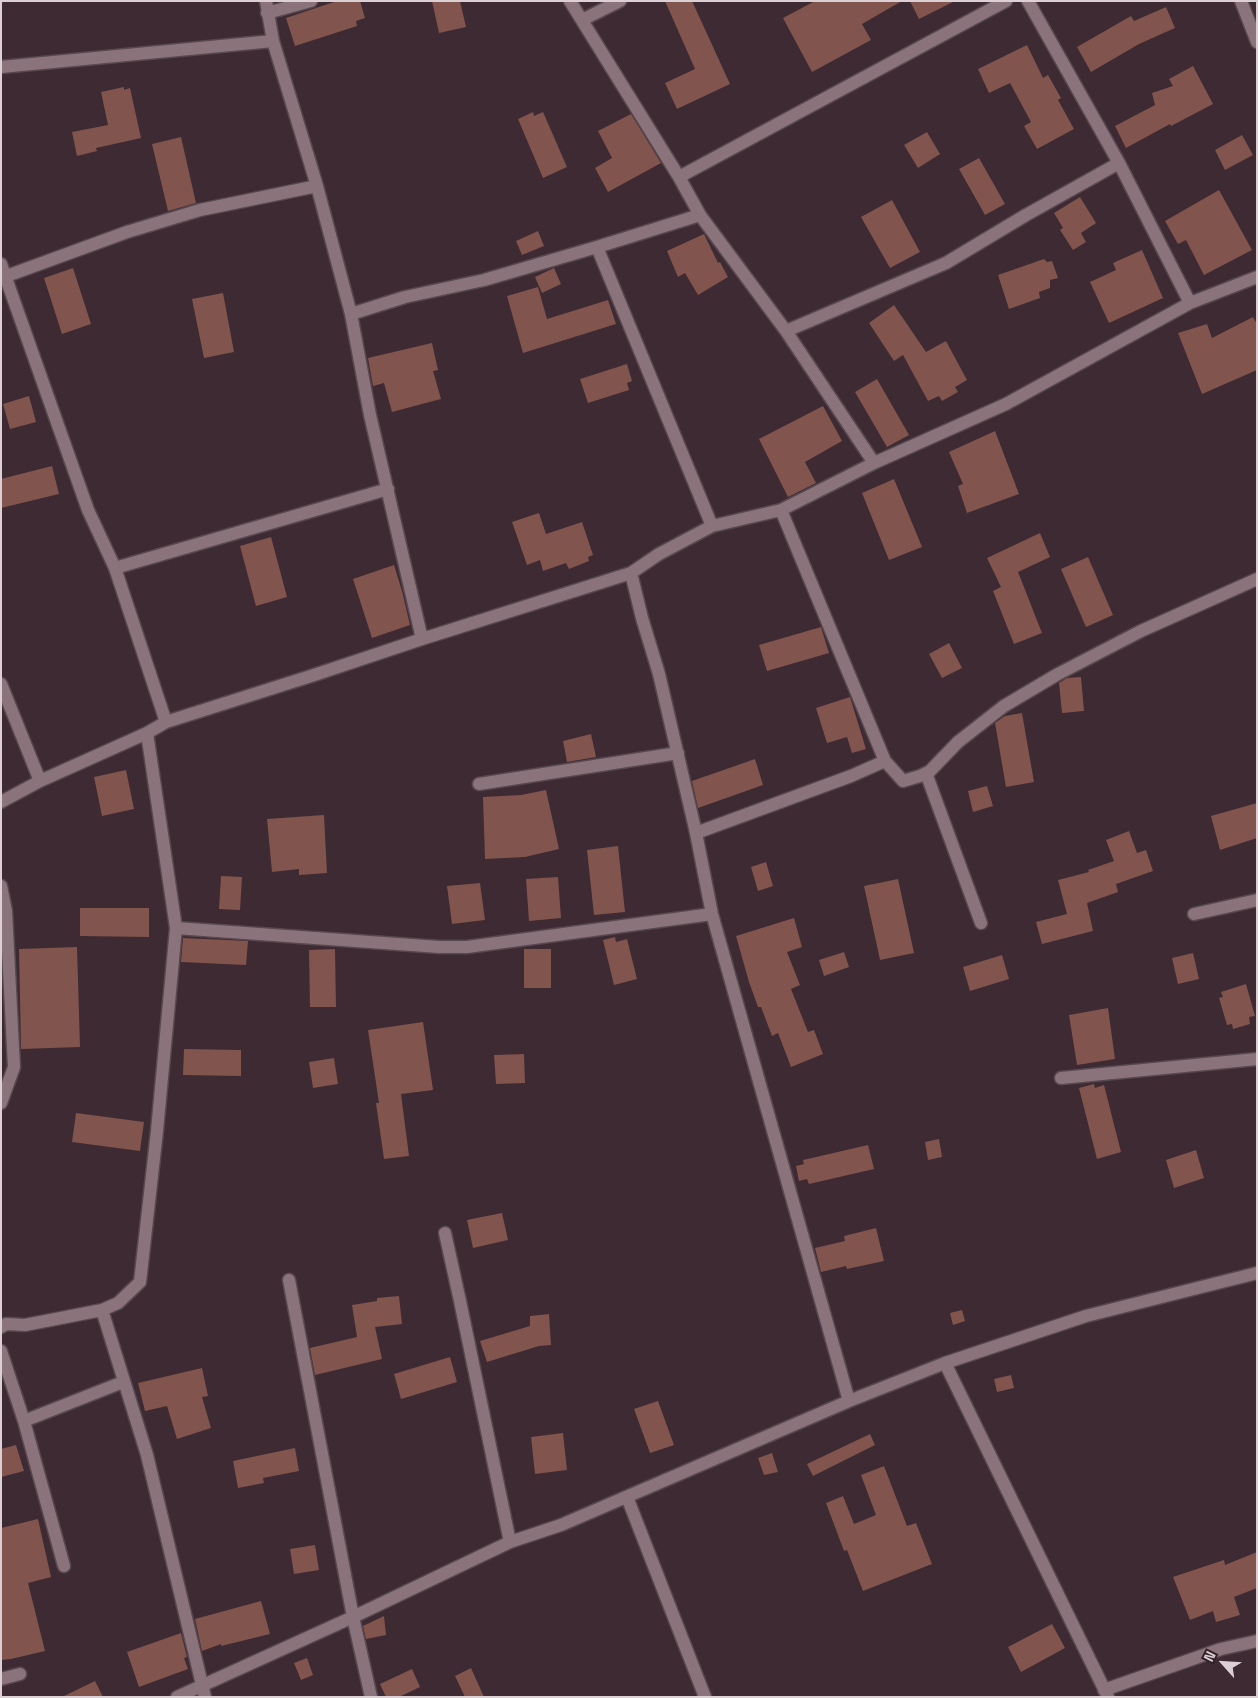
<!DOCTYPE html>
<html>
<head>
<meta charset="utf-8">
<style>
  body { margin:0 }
  #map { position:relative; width:1258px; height:1698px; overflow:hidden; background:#3d2a32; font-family:"Space Grotesk",sans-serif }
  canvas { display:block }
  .frame { position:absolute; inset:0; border:2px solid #ddd0d5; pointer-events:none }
  .north { position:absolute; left:1198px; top:1638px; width:50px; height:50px; -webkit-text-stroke:4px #332028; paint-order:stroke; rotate:296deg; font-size:14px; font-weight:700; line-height:20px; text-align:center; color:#ddd0d5 }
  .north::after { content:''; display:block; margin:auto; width:18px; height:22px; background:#ddd0d5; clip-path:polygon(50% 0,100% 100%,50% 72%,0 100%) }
</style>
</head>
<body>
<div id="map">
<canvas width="1258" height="1698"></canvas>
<div class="frame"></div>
<div class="north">N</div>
</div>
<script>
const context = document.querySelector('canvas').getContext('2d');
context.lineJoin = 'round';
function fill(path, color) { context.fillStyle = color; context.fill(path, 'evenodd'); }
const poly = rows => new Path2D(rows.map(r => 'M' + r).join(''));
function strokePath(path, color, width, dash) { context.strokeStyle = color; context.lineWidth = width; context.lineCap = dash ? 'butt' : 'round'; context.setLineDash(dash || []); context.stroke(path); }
const building = poly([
  [337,1,360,1,365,18,356,21,357,26,295,46,286,18],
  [432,1,460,1,466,27,439,33],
  [665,1,692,1,730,84,677,109,665,83,695,69],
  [815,1,902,1,862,24,871,40,812,72,783,18],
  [910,1,955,1,919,19],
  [1166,7,1175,28,1139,44,1091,72,1077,47,1131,16,1134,21],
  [1027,45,1043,78,1048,75,1061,98,1058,100,1074,129,1037,149,1024,126,1031,122,1010,83,989,93,978,69],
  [1193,66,1213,104,1171,126,1170,124,1126,148,1115,126,1155,105,1152,93,1173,86,1169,79],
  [124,87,124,90,130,88,141,138,96,148,97,151,77,156,72,132,108,125,101,92],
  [533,112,534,116,543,112,567,167,543,178,518,119],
  [631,114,661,163,608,192,595,168,612,158,598,131],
  [927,132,940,154,918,168,904,145],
  [1242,135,1253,155,1225,170,1215,150],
  [181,137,196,203,168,211,152,144],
  [979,158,1005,204,985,215,959,169],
  [1219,190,1252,250,1204,275,1186,240,1178,244,1165,221],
  [1080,197,1096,223,1081,233,1086,242,1073,250,1060,230,1063,228,1054,213],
  [892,200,920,252,890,268,861,217],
  [538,231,544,246,522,255,516,241],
  [704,234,718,263,720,262,728,277,698,295,685,273,678,277,667,251],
  [1142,250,1163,298,1109,323,1090,282,1116,270,1113,263],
  [1044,259,1047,262,1052,261,1058,278,1050,280,1050,288,1039,292,1040,298,1009,309,998,275],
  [73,268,91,324,62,334,44,278],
  [554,268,561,284,542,293,535,277],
  [538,287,547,319,608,300,616,324,523,353,507,296],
  [223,293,234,352,204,358,192,299],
  [894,305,926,352,946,341,967,380,955,387,958,392,942,401,939,396,928,401,903,355,894,361,869,323],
  [1253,317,1257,324,1257,370,1202,394,1178,333,1207,324,1212,338],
  [432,343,438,370,433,371,441,399,392,412,384,383,373,386,368,358],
  [627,364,632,381,627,383,629,390,588,403,580,379],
  [877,379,909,435,887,447,855,392],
  [29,396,36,422,10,429,3,404],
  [823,406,842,441,805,462,816,483,788,497,759,439],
  [995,431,1019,494,967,513,958,486,963,484,949,452],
  [52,466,59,494,1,508,1,479],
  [894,479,922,547,889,560,862,493],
  [539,513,546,534,582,522,593,555,588,557,589,561,569,569,566,563,543,571,540,560,527,565,512,522],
  [1040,533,1050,557,1018,572,1042,633,1014,644,993,591,1001,587,987,558],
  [271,537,287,597,256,606,240,546],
  [1088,557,1113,615,1086,627,1061,569],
  [394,565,402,591,410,625,372,638,353,579],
  [821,627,829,653,767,671,759,645],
  [949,643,962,668,942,678,929,654],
  [1081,677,1084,711,1062,713,1059,683,1067,678],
  [850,697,866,749,852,753,847,737,827,743,816,708],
  [1022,713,1034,782,1006,787,995,723,1005,716],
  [591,734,596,757,567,762,563,741],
  [755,759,763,785,698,808,692,781],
  [126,770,134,809,102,816,94,777],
  [987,786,993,806,973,812,968,791],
  [546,790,559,849,525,857,485,859,483,797,521,795],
  [1257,803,1257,838,1220,850,1211,816],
  [324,815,327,873,299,875,299,869,272,872,267,819],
  [1129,831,1137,853,1146,850,1153,871,1116,884,1118,892,1087,903,1093,931,1042,944,1036,922,1067,914,1058,880,1089,872,1088,870,1114,861,1106,840],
  [618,846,625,912,594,915,587,850],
  [766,862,773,886,758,891,751,867],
  [221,876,242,877,240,910,219,909],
  [558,877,561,918,529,921,526,879],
  [898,879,914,953,880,960,864,886],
  [480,883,485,920,452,924,447,886],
  [80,908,149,908,149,937,80,936],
  [794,918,802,947,787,952,800,985,791,989,808,1032,814,1030,823,1054,791,1067,778,1033,772,1036,761,1007,758,1007,749,982,736,936],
  [615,937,616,942,627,939,637,979,614,985,603,940],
  [183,938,248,941,246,965,181,962],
  [77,947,80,1047,21,1049,19,949],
  [335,949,336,1007,310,1007,309,950],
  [524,949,551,949,551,988,524,988],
  [844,952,849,967,824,976,819,960],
  [1193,953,1199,979,1178,984,1172,958],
  [1002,955,1009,979,970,991,963,967],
  [1246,984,1255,1016,1249,1017,1250,1024,1233,1029,1232,1024,1227,1025,1219,998,1223,997,1221,992],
  [1108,1008,1115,1059,1077,1065,1069,1015],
  [423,1022,433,1090,401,1094,409,1156,384,1159,376,1103,379,1103,368,1030],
  [184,1049,241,1050,241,1076,183,1075],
  [524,1054,525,1083,496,1084,494,1055],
  [334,1058,338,1084,313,1088,309,1062],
  [1094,1084,1095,1088,1104,1085,1121,1152,1097,1159,1079,1088],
  [76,1113,144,1122,140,1151,72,1142],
  [939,1139,942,1157,928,1160,925,1142],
  [868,1145,874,1169,809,1184,807,1179,799,1181,796,1166,804,1164,803,1160],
  [1196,1150,1204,1178,1174,1188,1166,1160],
  [502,1213,508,1240,473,1248,467,1220],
  [876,1228,884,1261,847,1269,846,1266,821,1272,815,1248,845,1241,844,1236],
  [399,1296,402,1324,375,1327,382,1359,315,1375,310,1348,357,1337,352,1305,377,1301,377,1298],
  [962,1310,965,1321,953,1325,950,1313],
  [549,1314,551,1345,539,1346,487,1362,480,1341,530,1326,530,1316],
  [450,1357,457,1382,401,1399,394,1374],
  [202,1368,208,1396,202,1397,211,1428,177,1439,167,1406,145,1411,138,1383],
  [1011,1375,1014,1388,997,1392,994,1379],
  [658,1401,674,1445,650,1453,634,1409],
  [563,1433,567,1470,535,1474,531,1437],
  [870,1434,875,1445,813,1476,807,1464],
  [16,1445,24,1471,1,1477,1,1449],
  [295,1448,299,1471,263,1478,264,1483,238,1488,233,1461],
  [772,1453,778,1472,764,1475,758,1458],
  [884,1466,907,1526,916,1523,932,1564,863,1591,847,1550,844,1551,826,1503,843,1496,854,1524,876,1515,861,1475],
  [38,1519,51,1577,28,1583,45,1651,11,1659,1,1660,1,1528],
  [315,1545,319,1570,294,1574,290,1549],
  [1257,1552,1257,1588,1234,1597,1240,1615,1216,1622,1213,1611,1190,1620,1173,1577,1224,1560,1225,1565],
  [261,1601,270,1634,221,1646,221,1644,202,1651,195,1619],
  [384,1616,386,1635,366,1639,363,1626],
  [1052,1624,1065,1648,1021,1672,1008,1647],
  [181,1633,187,1657,184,1658,188,1669,139,1687,127,1652],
  [307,1658,313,1675,301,1680,294,1663],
  [471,1668,484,1697,465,1697,455,1676],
  [412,1669,420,1687,399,1697,386,1697,380,1684],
  [95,1681,103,1697,62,1697]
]);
const minor = poly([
  [266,1,273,41,317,186,351,314,370,415,422,639],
  [570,1,679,177,700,215,786,331,874,463],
  [1028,1,1119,163,1190,303],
  [1241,1,1257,42],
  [267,13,311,1],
  [582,20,620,1],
  [1,67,273,41],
  [679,177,1006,1],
  [700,215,597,247,712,526],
  [1,264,88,510,115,568,166,722],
  [1,278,127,232,200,210,317,186],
  [351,314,405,297,484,280,597,247],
  [786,331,946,263,1026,215,1119,163],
  [781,510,885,761],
  [115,568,388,489],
  [631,573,642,618,659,674,696,833,712,914,849,1401],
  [1,684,40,781],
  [926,773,981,923],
  [479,784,678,753],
  [1,802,40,781,147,733,166,722,311,676,422,639,631,573,659,554,712,526,781,510,874,463,1006,404,1190,303,1257,277],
  [696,833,851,776,885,761,903,781,920,776,930,771,958,742,1004,706,1058,674,1141,631,1257,579],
  [1,886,6,911,14,1067,1,1103],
  [1194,914,1257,900],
  [176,928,439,947,467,947,712,914],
  [1061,1078,1257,1059],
  [445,1233,460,1301,510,1542],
  [289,1280,353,1617,371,1697],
  [102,1310,147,1455,205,1697],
  [1,1327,6,1324,25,1325,102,1310,118,1303,140,1282,157,1131,176,928,147,733],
  [1,1351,24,1421,64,1566],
  [945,1363,1108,1697],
  [24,1421,123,1382],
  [627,1497,705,1697],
  [1,1679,20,1674],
  [1104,1690,1221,1649,1257,1641],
  [177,1697,353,1617,510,1542,561,1525,849,1401,945,1363,1086,1316,1257,1273]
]);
fill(building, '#81544e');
strokePath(minor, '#57474e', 15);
strokePath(minor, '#8b737c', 12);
</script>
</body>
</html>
